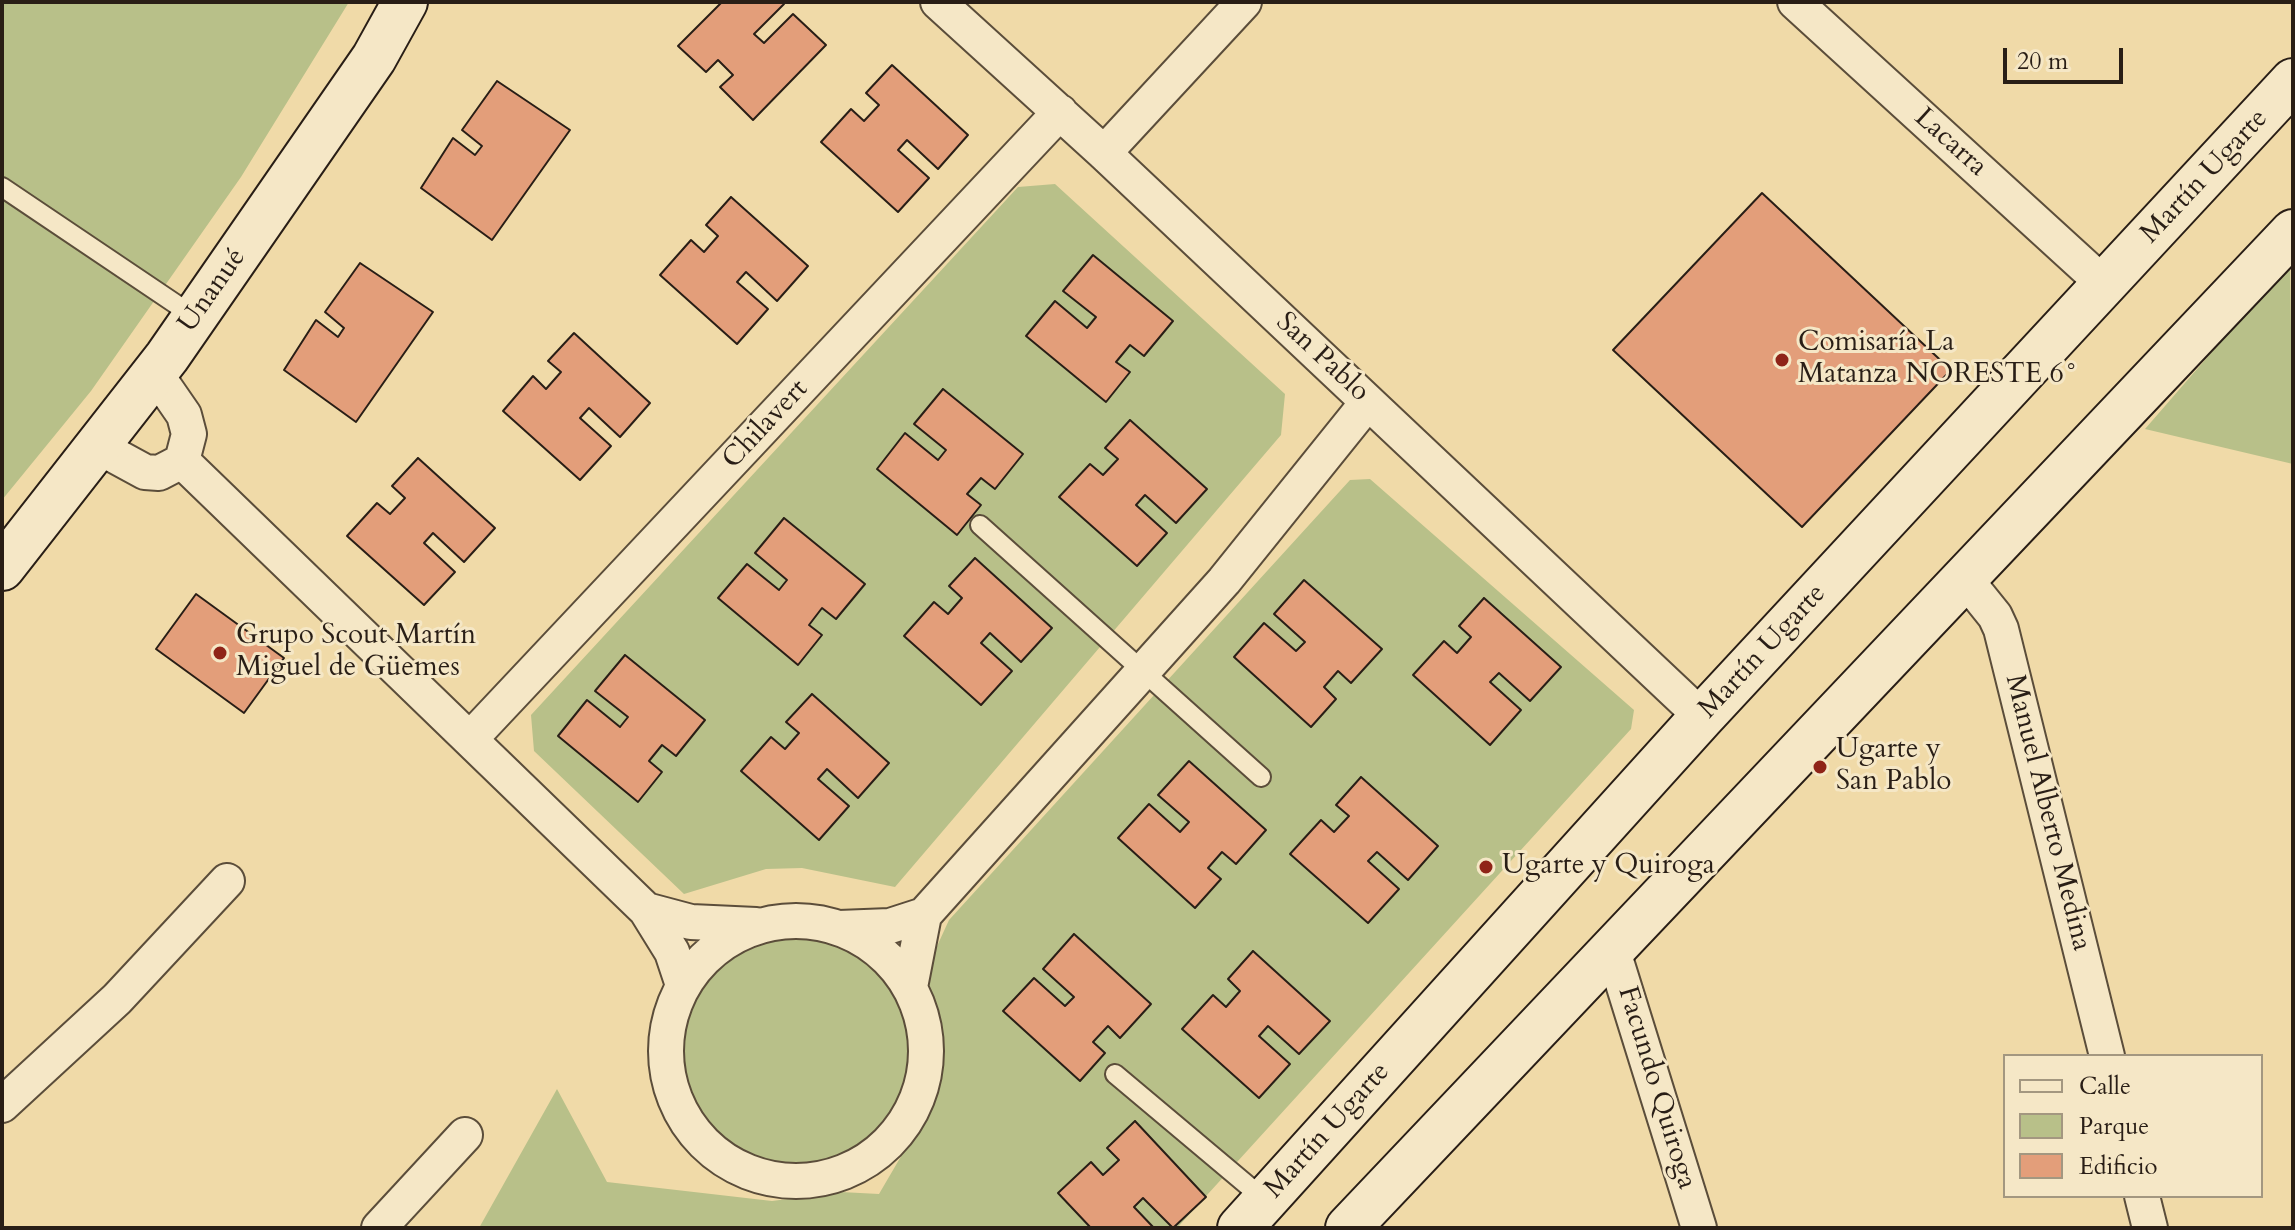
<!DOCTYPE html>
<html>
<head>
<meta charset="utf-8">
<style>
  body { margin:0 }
  #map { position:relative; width:2295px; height:1230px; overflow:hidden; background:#f0daa8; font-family:Cardo,serif }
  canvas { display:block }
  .frame { position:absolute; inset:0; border:4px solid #291e16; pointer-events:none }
  .legend { position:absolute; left:2003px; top:1054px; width:260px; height:144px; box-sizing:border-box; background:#f5e7c6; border:2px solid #a39780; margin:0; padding:10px 14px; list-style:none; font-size:24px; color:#291e16 }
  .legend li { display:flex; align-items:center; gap:16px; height:40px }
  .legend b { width:40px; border:2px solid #a39780 }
  .scale { position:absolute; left:2003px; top:48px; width:120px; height:36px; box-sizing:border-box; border:4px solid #291e16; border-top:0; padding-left:10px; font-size:24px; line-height:28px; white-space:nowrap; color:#291e16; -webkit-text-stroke:6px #f5e7c6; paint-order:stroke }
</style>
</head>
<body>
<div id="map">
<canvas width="2295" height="1230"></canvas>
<div class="frame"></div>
<ul class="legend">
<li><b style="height:10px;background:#f5e7c6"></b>Calle</li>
<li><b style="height:22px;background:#b8c089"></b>Parque</li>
<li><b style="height:22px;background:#e39e7a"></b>Edificio</li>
</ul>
<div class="scale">20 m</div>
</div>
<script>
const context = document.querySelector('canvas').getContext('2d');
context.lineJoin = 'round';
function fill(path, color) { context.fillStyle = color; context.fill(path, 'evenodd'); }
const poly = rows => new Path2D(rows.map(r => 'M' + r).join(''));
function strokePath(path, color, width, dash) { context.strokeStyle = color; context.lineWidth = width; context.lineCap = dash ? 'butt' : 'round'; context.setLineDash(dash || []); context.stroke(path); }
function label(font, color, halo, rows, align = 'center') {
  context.font = font + ' Cardo,serif'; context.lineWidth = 6; context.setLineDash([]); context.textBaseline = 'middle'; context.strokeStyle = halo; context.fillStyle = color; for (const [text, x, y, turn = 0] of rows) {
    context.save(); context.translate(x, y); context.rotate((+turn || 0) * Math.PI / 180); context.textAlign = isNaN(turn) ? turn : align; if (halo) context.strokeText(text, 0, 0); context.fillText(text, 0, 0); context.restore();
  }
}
const green = poly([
  [2,2,349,2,241,177,91,391,2,500],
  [1055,184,1285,394,1281,435,895,887,802,868,766,869,684,894,534,751,531,715,1018,187],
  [2290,262,2293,464,2145,429],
  [1370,479,1634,710,1631,729,1177,1228,479,1228,557,1089,607,1182,772,1201,841,1192,879,1194,934,1100,942,1063,936,1017,922,979,949,920,1350,480],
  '672 1054a121 121 0 1 1 242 0a121 121 0 1 1-242 0Z'
]);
const building = poly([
  [722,2,782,2,784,4,754,34,764,43,793,14,826,45,753,120,720,87,733,75,718,60,706,72,678,46,722,2],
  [892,65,968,135,938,169,907,140,898,150,929,178,898,212,821,142,851,109,864,121,879,105,866,93,892,65],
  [497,81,570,130,492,240,421,188,453,138,475,155,482,146,462,130,497,81],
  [1762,193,1951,370,1802,527,1613,350,1762,193],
  [731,197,808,266,777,301,746,272,737,282,768,309,737,344,660,275,691,240,704,252,718,236,706,225,731,197],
  [1093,255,1173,321,1144,356,1130,345,1116,362,1130,372,1106,402,1026,336,1055,301,1087,328,1096,317,1063,291,1093,255],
  [360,263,433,312,356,422,284,370,316,320,338,337,344,328,325,312,360,263],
  [574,333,650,403,620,437,589,408,580,418,611,446,580,480,503,411,533,376,546,389,561,372,548,361,574,333],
  [943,389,1023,454,995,489,981,478,967,494,981,505,957,535,877,469,905,433,938,460,946,450,914,424,943,389],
  [1130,420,1207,489,1176,523,1145,495,1136,505,1167,533,1137,566,1059,497,1090,464,1103,475,1118,459,1105,448,1130,420],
  [418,458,495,528,464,562,433,533,424,543,455,572,424,605,347,536,377,503,390,514,405,498,392,486,418,458],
  [784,518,865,584,836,619,822,608,809,625,822,635,798,665,718,598,747,564,779,590,787,580,755,553,784,518],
  [975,558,1052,628,1021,662,990,633,981,643,1012,671,981,705,904,636,934,602,948,614,962,598,949,586,975,558],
  [1304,580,1382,649,1351,683,1338,671,1324,687,1336,699,1311,727,1234,657,1264,623,1296,651,1305,642,1274,614,1304,580],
  [196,594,284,658,244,713,156,649,196,594],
  [1484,598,1561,667,1530,701,1499,673,1490,682,1521,710,1490,745,1413,675,1444,641,1457,653,1471,637,1459,626,1484,598],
  [625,655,705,720,676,756,662,745,649,761,662,772,638,802,558,736,587,700,620,727,628,717,595,691,625,655],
  [812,694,889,763,858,798,827,769,818,779,849,806,819,840,741,771,771,737,785,749,799,733,786,722,812,694],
  [1189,761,1266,830,1236,864,1222,852,1208,868,1221,879,1195,908,1118,838,1149,804,1180,832,1189,822,1158,795,1189,761],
  [1361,777,1438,846,1408,880,1377,852,1368,861,1399,889,1368,923,1290,854,1321,820,1334,832,1349,816,1336,805,1361,777],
  [1074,934,1151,1004,1120,1038,1108,1026,1093,1042,1105,1053,1080,1081,1003,1011,1034,978,1065,1006,1074,997,1043,969,1074,934],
  [1253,951,1330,1021,1299,1054,1268,1026,1259,1036,1290,1064,1259,1098,1182,1029,1213,995,1226,1007,1240,991,1228,979,1253,951],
  [1135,1121,1206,1197,1173,1228,1143,1198,1134,1207,1154,1228,1091,1228,1058,1193,1091,1162,1103,1175,1119,1160,1107,1148,1135,1121]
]);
const lane = poly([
  [2,187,195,317],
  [980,525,1261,777],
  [1115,1074,1265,1200]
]);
const street = poly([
  [938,2,1104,153,1702,717],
  [1795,2,2105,285],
  [1104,153,1244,2],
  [99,447,145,472,159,473,182,461,189,434,184,415,155,373],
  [182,461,646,910,672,952,683,985],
  [1966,580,1995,616,2001,629,2107,1056],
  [471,738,1060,112],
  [646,910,691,922,756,925],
  '666 1051a130 130 0 1 1 260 0a130 130 0 1 1-260 0Z',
  [839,928,890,926,924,915],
  [1612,948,1699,1228],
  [910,987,924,915,1224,581,1368,402],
  [2,1105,117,999,227,881],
  [2142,1196,2150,1228],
  [379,1228,465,1135]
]);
const secondary = poly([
  [2,568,167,357,374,58,405,2],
  [1240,1228,1702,717,2293,81],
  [1348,1228,2293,232]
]);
const markers = [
  [1782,360,8,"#8f2418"],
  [220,653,8,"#8f2418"],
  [1820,767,8,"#8f2418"],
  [1486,867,8,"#8f2418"]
];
const streetNames = [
  ["Lacarra",1950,143,42],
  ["Martín Ugarte",2205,177,-47],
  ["Unanué",213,291,-55],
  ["San Pablo",1322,358,43],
  ["Chilavert",766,425,-47],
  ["Martín Ugarte",1763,652,-47],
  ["Manuel Alberto Medina",2047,813,76],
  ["Facundo Quiroga",1656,1088,73],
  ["Martín Ugarte",1328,1131,-48]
];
const poiNames = [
  ["Comisaría La",1798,344],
  ["Matanza NORESTE 6°",1798,376],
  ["Grupo Scout Martín",236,637],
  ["Miguel de Güemes",236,669],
  ["Ugarte y",1836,751],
  ["San Pablo",1836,783],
  ["Ugarte y Quiroga",1502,867]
];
fill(green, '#b8c089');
fill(building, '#e39e7a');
strokePath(building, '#291e16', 2);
strokePath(lane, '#5b4d3a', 22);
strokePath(street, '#5b4d3a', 38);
strokePath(secondary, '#291e16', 48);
strokePath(lane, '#f5e7c6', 18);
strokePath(street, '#f5e7c6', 34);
strokePath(secondary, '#f5e7c6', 44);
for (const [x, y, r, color] of markers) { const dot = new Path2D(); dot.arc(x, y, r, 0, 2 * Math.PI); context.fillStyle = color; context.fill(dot); strokePath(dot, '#f5e7c6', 3); }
label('28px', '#291e16', '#f5e7c6', streetNames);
label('28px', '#291e16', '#f5e7c6', poiNames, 'left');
</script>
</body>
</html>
